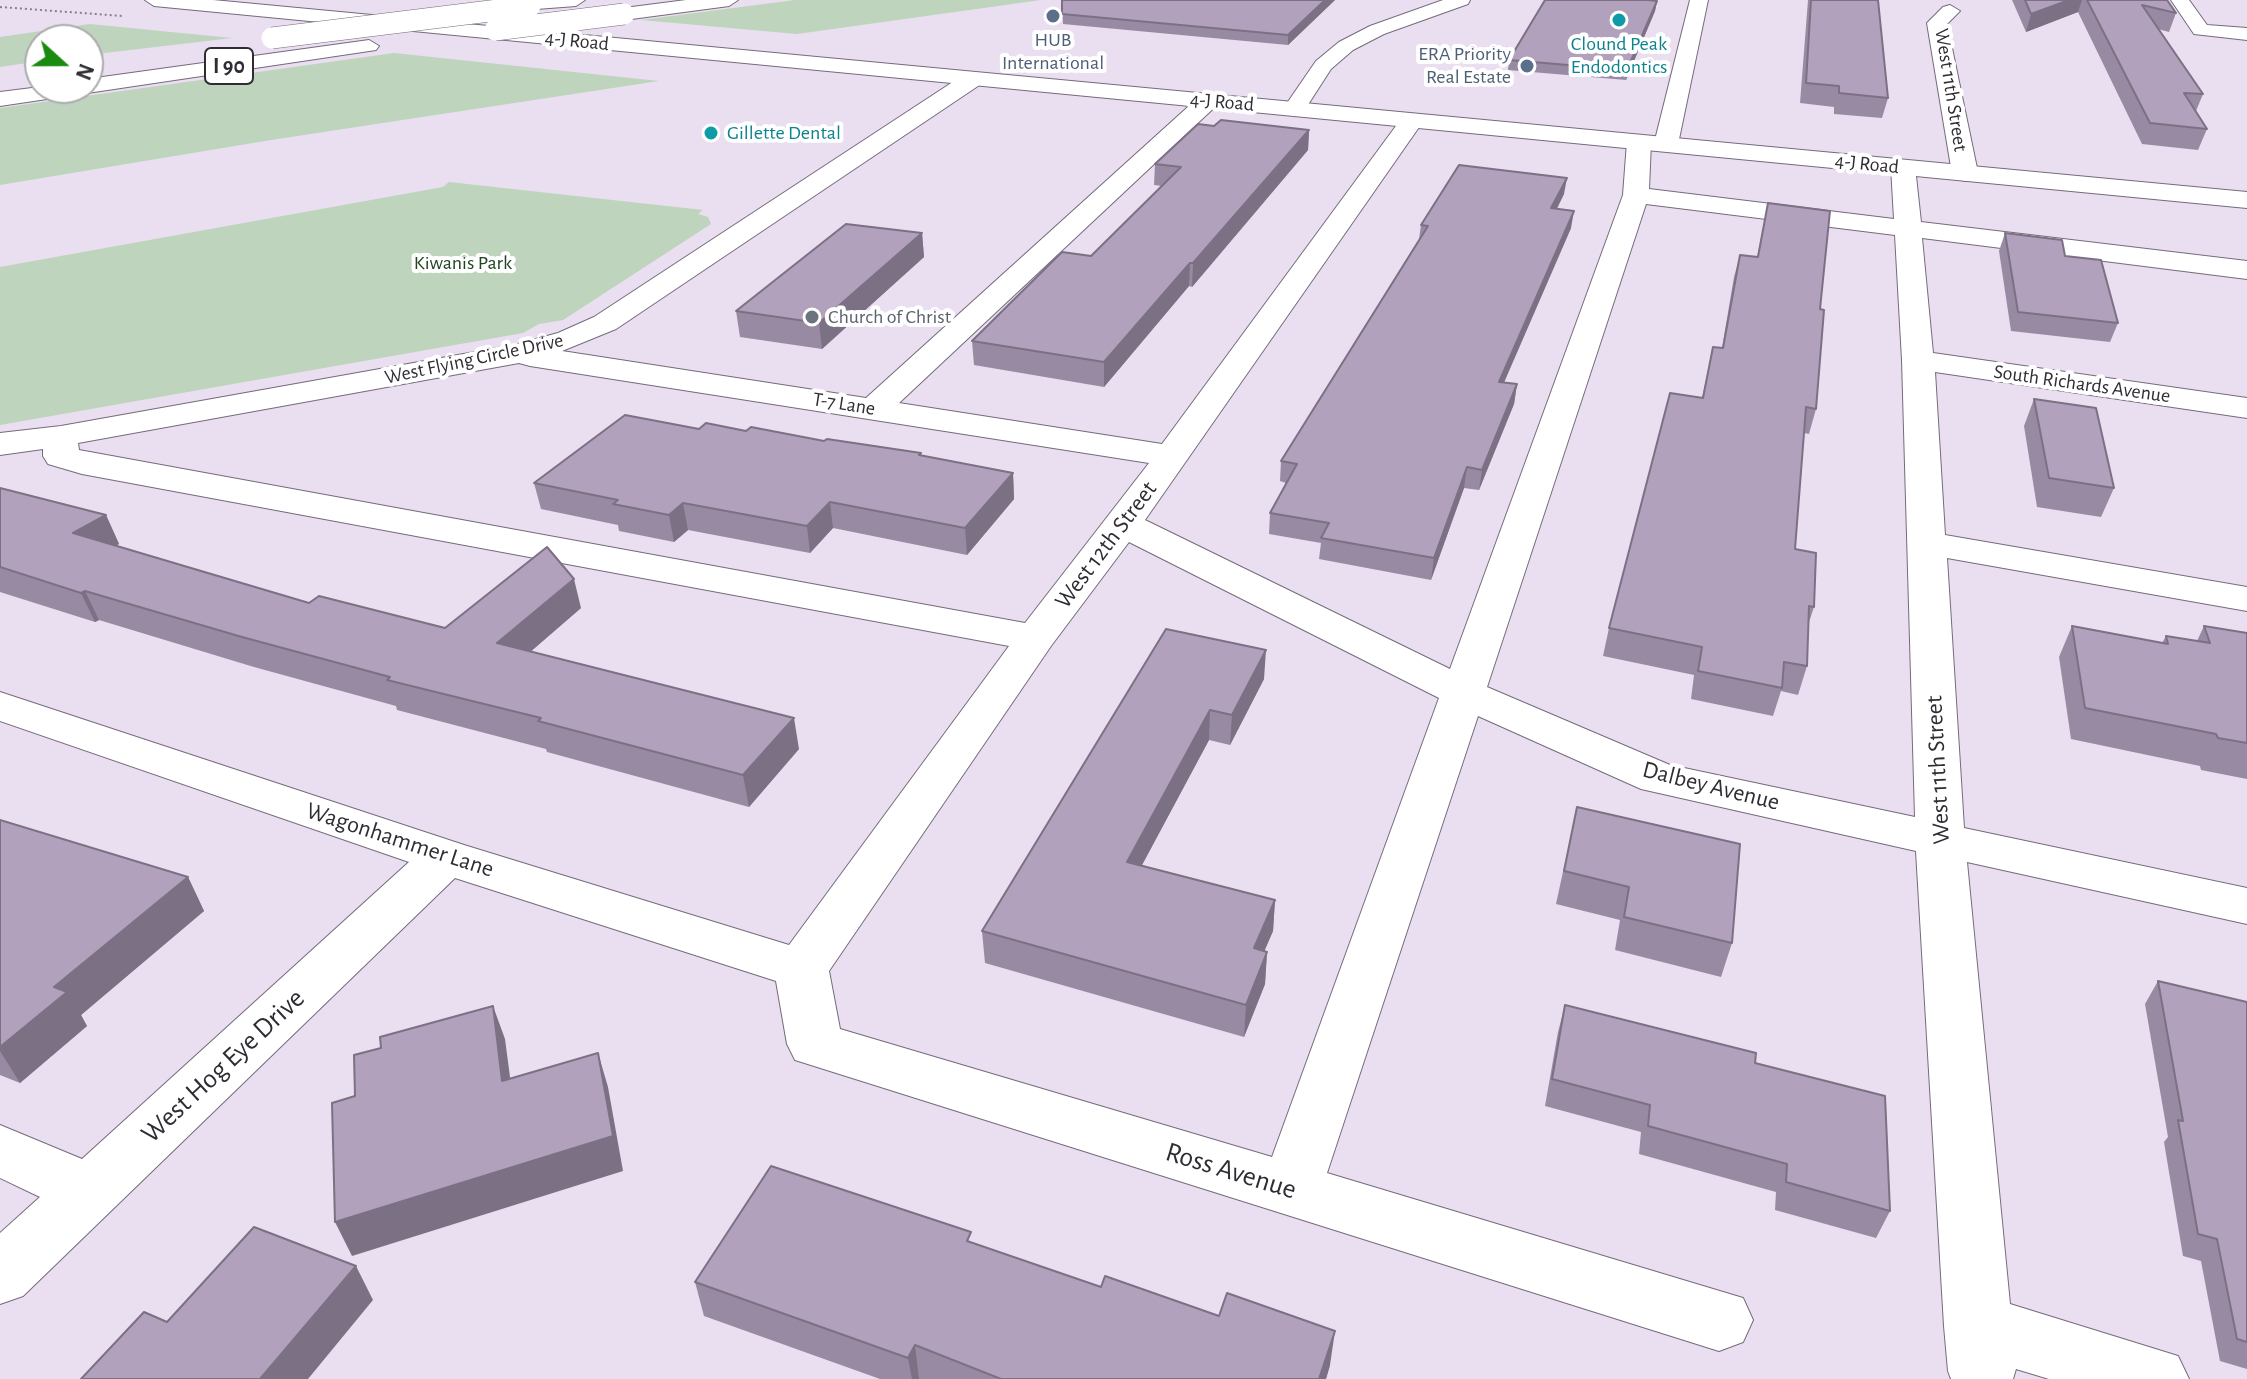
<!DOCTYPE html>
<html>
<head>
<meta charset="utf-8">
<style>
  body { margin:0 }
  #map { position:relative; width:2247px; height:1379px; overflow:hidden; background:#e9dff0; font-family:"Alegreya Sans",sans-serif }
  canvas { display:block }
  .north { position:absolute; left:24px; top:24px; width:80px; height:80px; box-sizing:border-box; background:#fff; border:2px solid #acabad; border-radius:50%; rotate:111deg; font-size:22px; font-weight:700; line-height:32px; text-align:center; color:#302c33 }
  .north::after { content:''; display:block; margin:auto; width:28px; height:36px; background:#1a8b0f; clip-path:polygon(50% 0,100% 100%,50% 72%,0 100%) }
</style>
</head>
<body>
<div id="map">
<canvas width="2247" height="1379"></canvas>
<div class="north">N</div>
</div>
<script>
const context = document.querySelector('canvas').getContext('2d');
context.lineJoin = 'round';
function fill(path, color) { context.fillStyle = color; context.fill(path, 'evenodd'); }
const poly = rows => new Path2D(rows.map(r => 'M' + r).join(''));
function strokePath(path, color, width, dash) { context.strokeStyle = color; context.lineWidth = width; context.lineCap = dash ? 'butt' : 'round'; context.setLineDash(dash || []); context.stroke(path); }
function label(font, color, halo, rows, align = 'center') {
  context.font = font + ' "Alegreya Sans",sans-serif'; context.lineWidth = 8; context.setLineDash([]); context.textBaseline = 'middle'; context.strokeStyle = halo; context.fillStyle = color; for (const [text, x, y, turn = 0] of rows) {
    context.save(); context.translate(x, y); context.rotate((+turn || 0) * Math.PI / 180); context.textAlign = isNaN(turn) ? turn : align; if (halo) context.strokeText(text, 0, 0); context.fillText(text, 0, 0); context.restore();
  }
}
const green = poly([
  [795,0,1041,0,797,34,641,20],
  [90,24,232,38,88,55,88,40,40,40,40,61,0,67,0,37],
  [394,53,659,81,271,140,0,185,0,108],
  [449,182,703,210,698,214,708,217,711,224,563,320,539,324,523,333,0,425,0,267,443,187]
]);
const path = poly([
  [0,7,123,16]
]);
const minor = poly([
  [1443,0,1470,0,1468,4,1384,34,1353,50,1331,69,1302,114,1286,114,1283,109,1316,61,1339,42,1370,26,1443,0],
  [1690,0,1708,0,1678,144,1674,149,1666,151,1658,149,1654,144,1690,0],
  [2171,0,2189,0,2207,25,2247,28,2247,40,2194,34,2171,0],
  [1950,5,1960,11,1947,24,1978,173,1974,178,1965,181,1956,178,1952,173,1927,23,1943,7,1950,5],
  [973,73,984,79,981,84,616,329,562,351,866,398,1200,96,1208,94,1219,101,1216,106,899,403,1162,444,1404,115,1420,115,1424,120,1145,520,1450,669,1623,195,1627,142,1631,137,1639,135,1647,137,1651,142,1649,189,1894,219,1891,167,1894,162,1903,160,1912,162,1915,167,1921,222,2247,261,2247,279,1922,238,1933,353,2247,398,2247,418,1935,372,1945,535,2247,587,2247,611,1947,558,1964,828,2247,888,2247,924,1967,862,2010,1304,2178,1356,2189,1379,2049,1379,2016,1369,2013,1379,1951,1379,1948,1371,1944,1326,1916,851,1641,789,1478,716,1327,1173,1743,1298,1753,1320,1743,1342,1719,1351,795,1060,787,1044,776,981,455,878,23,1296,0,1304,0,1233,40,1197,0,1178,0,1125,82,1159,409,862,0,721,0,692,464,845,789,945,1009,646,82,474,48,464,43,456,43,449,0,455,0,433,61,426,514,345,558,333,594,317,965,74,973,73],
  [1646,204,1895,235,1902,360,1915,817,1670,765,1487,687,1646,204],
  [519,363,530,366,1149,463,1025,623,79,450,78,443,519,363],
  [1129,542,1439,698,1272,1157,840,1029,829,971,1051,646,1129,542]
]);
const major = poly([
  [145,0,213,0,2247,192,2247,208,154,6,145,0]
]);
const highway = poly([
  [532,0,585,0,576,6,523,10,521,6,523,2,532,0],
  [686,0,738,0,729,6,624,20,614,14,624,8,686,0],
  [369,40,379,46,376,50,0,106,0,92,40,87,88,88,88,79,369,40]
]);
const highwayBridge = poly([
  [495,30,624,14],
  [272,38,530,6]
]);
const wall = poly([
  [1062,0,1335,0,1288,45,1063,24],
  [1545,0,1651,0,1657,1,1655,11,1626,80,1508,70,1509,60],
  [1808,0,1878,0,1888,98,1882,118,1834,114,1834,107,1800,103],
  [2012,0,2167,0,2176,13,2169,32,2158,29,2203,94,2196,111,2207,129,2198,150,2142,144,2078,12,2026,32],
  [1214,126,1309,130,1308,150,1192,287,1189,286,1104,387,974,365,972,341,1091,256,1162,186,1154,185,1155,164],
  [1564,194,1557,209,1571,228,1504,382,1517,384,1514,404,1479,490,1464,488,1431,580,1319,559,1321,543,1269,534,1270,513,1286,483,1280,481,1281,461,1419,239,1421,225],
  [1768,203,1820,309,1816,409,1809,434,1804,433,1795,549,1814,607,1808,625,1807,666,1798,695,1781,691,1773,716,1691,699,1694,675,1603,656,1609,628,1702,398,1713,347,1722,348,1734,277,1740,255,1757,257],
  [922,233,924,257,822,349,740,337,736,311],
  [2005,233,2065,256,2118,323,2110,342,2011,331,1999,251],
  [2034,399,2114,488,2101,517,2037,507,2024,426],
  [699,429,824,441,921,456,1013,473,1014,499,967,555,833,528,810,553,688,530,674,542,619,531,618,525,541,509,534,483],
  [0,488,106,515,119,544,115,546,309,603,445,628,581,608,531,651,799,749,749,807,547,752,546,749,397,710,396,706,254,667,99,620,95,622,0,592],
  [2072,626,2162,643,2166,636,2197,641,2204,626,2247,633,2247,779,2201,770,2200,766,2071,739,2059,657],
  [1166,629,1264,679,1230,745,1209,740,1142,865,1275,900,1273,931,1264,951,1267,952,1265,984,1244,1037,985,963,982,931],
  [1577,807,1732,943,1721,977,1615,950,1620,920,1556,904],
  [0,820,188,877,204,911,81,1015,87,1026,20,1083,0,1075],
  [2158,981,2247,1002,2247,1369,2220,1361,2201,1261,2183,1256,2164,1142,2168,1137,2145,1004],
  [1565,1005,1755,1063,1890,1211,1876,1238,1775,1210,1776,1192,1639,1154,1641,1132,1545,1106,1558,1032],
  [972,1243,1330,1365,1326,1379,880,1379,704,1316,695,1282]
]);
const shadedWall = poly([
  [1325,0,1335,0,1288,45,1288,35],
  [2069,0,2082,0,2078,12,2026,32,2031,14],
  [1657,1,1655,11,1626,80,1627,70],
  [1309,130,1308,150,1192,287,1193,263],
  [1567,178,1564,194,1548,225,1551,208],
  [1574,211,1571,228,1496,401,1499,382],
  [922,233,924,257,822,349,819,323],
  [1190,263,1189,286,1104,387,1104,362],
  [1517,384,1514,404,1479,490,1482,470],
  [1467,467,1464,488,1431,580,1434,558],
  [1013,473,1014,499,967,555,965,528],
  [830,502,833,528,810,553,807,526],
  [683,503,688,530,674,542,669,515],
  [106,515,119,544,87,562,73,533],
  [574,579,581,608,506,673,497,643],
  [85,591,99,620,95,622,81,593],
  [1266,650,1264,679,1230,745,1232,715],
  [1210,710,1209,740,1127,893,1127,862],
  [794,718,799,749,749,807,743,775],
  [188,877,204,911,81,1015,87,1026,20,1083,0,1051,0,1047,54,987],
  [1275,900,1273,931,1252,980,1254,948],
  [1267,952,1265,984,1244,1037,1246,1005],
  [493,1006,505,1039,515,1115,502,1081],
  [598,1053,608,1087,623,1171,352,1256,335,1222],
  [356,1266,373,1300,308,1379,260,1379],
  [1335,1331,1330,1365,1326,1379,1319,1379],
  [915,1345,919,1379,912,1379,908,1358]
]);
const building = poly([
  [1062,0,1325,0,1288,35,1062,14,1062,0],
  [1545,0,1648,0,1657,1,1627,70,1509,60,1545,0],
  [1811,0,1878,0,1888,98,1839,93,1839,86,1806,83,1811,0],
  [2025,0,2069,0,2031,14,2025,0],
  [2087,0,2167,0,2176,13,2142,5,2203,94,2184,93,2207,129,2150,123,2087,0],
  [1221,120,1309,130,1193,263,1190,263,1104,362,972,341,1062,252,1091,256,1181,167,1155,164,1198,124,1214,126,1221,120],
  [1459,165,1567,178,1551,208,1574,211,1499,382,1517,384,1482,470,1467,467,1434,558,1321,538,1329,523,1270,513,1297,464,1281,461,1428,226,1421,225,1459,165],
  [1768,203,1830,211,1820,309,1824,310,1816,409,1806,407,1795,549,1816,553,1814,607,1809,606,1807,666,1784,662,1782,688,1698,671,1702,647,1609,628,1670,393,1703,398,1713,347,1723,348,1740,255,1758,257,1768,203],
  [846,224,922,233,819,323,736,311,846,224],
  [2005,233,2062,240,2065,256,2101,260,2118,323,2018,312,2005,233],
  [2034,399,2096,408,2114,488,2049,478,2034,399],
  [625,415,699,429,706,423,746,431,751,427,824,441,827,439,921,453,919,455,1013,473,965,528,830,502,807,526,683,503,669,515,613,504,618,500,534,483,625,415],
  [0,488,106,515,73,533,309,603,319,596,445,628,547,547,574,579,497,643,794,718,743,775,538,721,541,718,387,680,390,677,242,637,85,591,81,593,0,567,0,488],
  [2072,626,2168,644,2166,636,2210,643,2204,626,2247,633,2247,743,2218,738,2216,734,2085,708,2072,626],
  [1166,629,1266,650,1232,715,1210,710,1127,862,1275,900,1254,948,1267,952,1246,1005,982,931,1166,629],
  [1577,807,1740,844,1732,943,1624,917,1629,887,1564,871,1577,807],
  [0,820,188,877,54,987,67,992,0,1047,0,820],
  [2158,981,2247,1002,2247,1342,2237,1339,2217,1239,2198,1234,2178,1120,2183,1121,2158,981],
  [1565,1005,1756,1053,1755,1063,1885,1096,1890,1211,1786,1182,1787,1164,1648,1126,1650,1105,1552,1079,1565,1005],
  [493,1006,502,1081,598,1053,613,1136,335,1222,332,1103,355,1096,354,1055,381,1048,380,1037,493,1006],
  [771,1166,971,1232,967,1241,1101,1287,1105,1276,1219,1316,1227,1293,1335,1331,1319,1379,1001,1379,915,1345,908,1358,695,1282,771,1166],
  [254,1227,356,1266,260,1379,81,1379,144,1312,167,1322,254,1227]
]);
const markers = [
  [1053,16,8,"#5c6f8a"],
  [1619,20,8,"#0f9aa8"],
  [1527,66,8,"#5c6f8a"],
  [711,133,8,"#0f9aa8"],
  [812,317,8,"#6b7280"]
];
const farServicenames = [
  ["HUB",1053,40],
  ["International",1053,63],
  ["ERA Priority",1511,54,"right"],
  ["Real Estate",1511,77,"right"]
];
const farStreetnames = [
  ["4-J Road",577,41,6],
  ["West 11th Street",1951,90,81],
  ["4-J Road",1222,102,5],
  ["4-J Road",1867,164,6],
  ["West Flying Circle Drive",474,359,-12],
  ["South Richards Avenue",2082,384,8],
  ["T-7 Lane",844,404,9]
];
const farCulturenames = [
  ["Clound Peak",1619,44],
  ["Endodontics",1619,67],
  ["Gillette Dental",727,133,"left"]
];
const farParknames = [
  ["Kiwanis Park",463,263]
];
const farWorshipnames = [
  ["Church of Christ",828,317]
];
const shields = [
  [229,66,48]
];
const shieldNames = [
  ["I 90",229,66]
];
const streetNames = [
  ["West 12th Street",1106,545,-53],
  ["West 11th Street",1938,770,-93],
  ["Dalbey Avenue",1711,786,14],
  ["Wagonhammer Lane",400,840,18]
];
const nearStreetnames = [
  ["West Hog Eye Drive",223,1066,-43],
  ["Ross Avenue",1231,1171,17]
];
fill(green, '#bed4bd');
strokePath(minor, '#756b7b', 2);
strokePath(major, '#756b7b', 2);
strokePath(highway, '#756b7b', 2);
strokePath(path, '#87808c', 2, [2, 3]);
fill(minor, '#fff');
fill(major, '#fff');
fill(highway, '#fff');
strokePath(highwayBridge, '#756b7b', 22, []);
strokePath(highwayBridge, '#fff', 21);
fill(wall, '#988aa2');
fill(shadedWall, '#7c7184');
fill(building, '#b1a1bc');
strokePath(building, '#7c7184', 2);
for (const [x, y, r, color] of markers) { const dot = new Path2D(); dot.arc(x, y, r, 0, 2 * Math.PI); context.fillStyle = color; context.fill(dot); strokePath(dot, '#fff', 3); }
label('20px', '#4e5e75', '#fff', farServicenames);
label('20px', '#302c33', '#fff', farStreetnames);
label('20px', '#0d838f', '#fff', farCulturenames);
label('20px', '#204421', '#fff', farParknames);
label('20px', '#5b616d', '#fff', farWorshipnames, 'left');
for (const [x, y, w] of shields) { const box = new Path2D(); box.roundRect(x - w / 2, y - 18, w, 36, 6); context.fillStyle = '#fff'; context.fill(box); strokePath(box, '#302c33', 2); }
label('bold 22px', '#302c33', null, shieldNames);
label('24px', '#302c33', '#fff', streetNames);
label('28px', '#302c33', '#fff', nearStreetnames);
</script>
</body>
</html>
